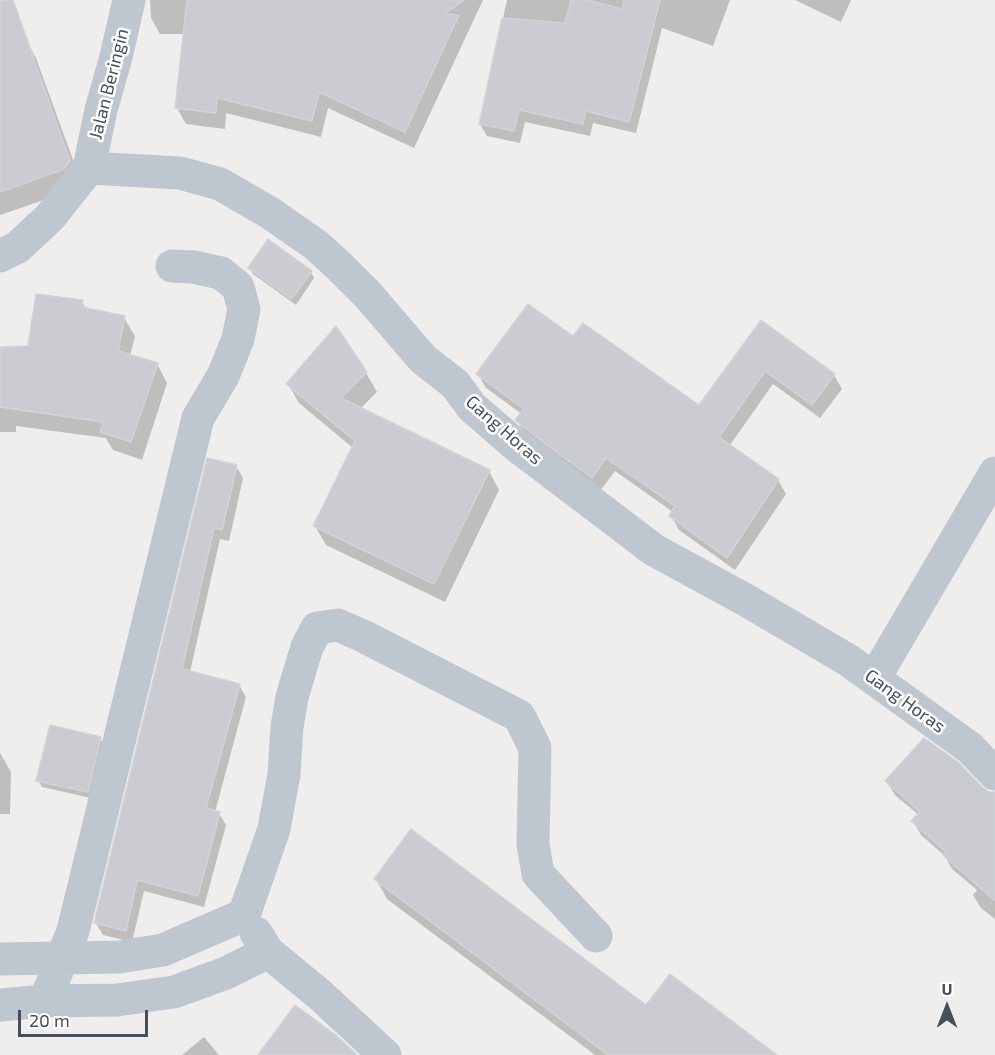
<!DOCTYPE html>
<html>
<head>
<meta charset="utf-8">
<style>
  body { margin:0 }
  #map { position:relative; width:995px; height:1055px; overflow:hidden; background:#f0eded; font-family:"Exo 2",sans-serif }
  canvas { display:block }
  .north { position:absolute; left:917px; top:977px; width:60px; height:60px; -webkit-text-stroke:4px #fff; paint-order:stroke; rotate:0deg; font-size:16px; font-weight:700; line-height:24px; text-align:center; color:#46505a }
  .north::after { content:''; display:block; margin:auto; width:21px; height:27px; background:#46505a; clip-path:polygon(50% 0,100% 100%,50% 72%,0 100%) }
  .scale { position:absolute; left:18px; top:1010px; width:130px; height:27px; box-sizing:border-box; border:3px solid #46505a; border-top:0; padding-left:8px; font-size:18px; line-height:21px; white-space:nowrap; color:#46505a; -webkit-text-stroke:4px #fff; paint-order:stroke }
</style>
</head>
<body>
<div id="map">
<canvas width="995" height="1055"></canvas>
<div class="north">U</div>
<div class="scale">20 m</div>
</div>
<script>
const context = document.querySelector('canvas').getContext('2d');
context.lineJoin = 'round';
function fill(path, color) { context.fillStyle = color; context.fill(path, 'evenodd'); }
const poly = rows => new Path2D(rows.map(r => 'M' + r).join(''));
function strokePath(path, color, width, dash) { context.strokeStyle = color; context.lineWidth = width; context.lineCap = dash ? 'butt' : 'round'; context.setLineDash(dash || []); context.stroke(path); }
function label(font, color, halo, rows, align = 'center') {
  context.font = font + ' "Exo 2",sans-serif'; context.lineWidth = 5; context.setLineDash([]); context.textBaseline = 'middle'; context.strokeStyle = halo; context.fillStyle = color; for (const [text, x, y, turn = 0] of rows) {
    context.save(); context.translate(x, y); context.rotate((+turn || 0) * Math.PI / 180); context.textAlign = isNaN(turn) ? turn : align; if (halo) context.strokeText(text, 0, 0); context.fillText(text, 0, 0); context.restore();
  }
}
const shadow = poly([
  [150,0,483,0,414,148,328,108,321,137,226,113,225,129,186,124,177,108,184,34,160,34,151,18],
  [507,0,730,0,713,46,662,28,636,133,593,123,590,136,525,122,520,143,487,136,480,124],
  [795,0,851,0,841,22],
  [25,38,36,58,81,182,76,189,0,215,0,46],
  [250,268,311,272,314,278,296,305,253,274],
  [82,302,86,309,124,318,135,336,130,356,157,364,167,383,142,460,113,450,106,438,16,426,16,432,0,432,0,348,29,348],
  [761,322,834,375,842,389,820,418,773,384,730,445,778,480,786,494,735,570,679,530,671,516,673,512,615,471,600,491,525,434,517,420,522,414,486,388,478,374,573,338,700,407],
  [366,373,377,392,360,409,489,471,499,490,445,602,326,545,315,526,353,448,299,403,288,384],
  [209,460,236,466,243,478,229,541,220,539,190,672,239,685,246,697,215,812,219,813,226,825,204,907,144,891,132,942,103,935,96,923],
  [100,738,104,745,91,798,42,787,38,780],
  [0,753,11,772,10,814,0,814],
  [887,782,981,789,990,794,995,794,995,919,981,908,973,895,977,890,952,869,945,856,921,835,913,821,919,815,895,795],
  [376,879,646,1007,774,1055,595,1055,387,899],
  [204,1037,219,1055,182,1055]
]);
const building = poly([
  [0,0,13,0,70,161,64,169,0,192,0,0],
  [187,0,464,0,445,14,459,15,405,132,319,92,312,121,217,98,216,113,175,108,187,0],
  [571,0,587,0,622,9,624,0,660,0,629,122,586,111,583,124,519,110,514,131,479,124,502,18,565,23,571,0],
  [268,239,312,271,291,299,248,268,268,239],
  [36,294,83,300,82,307,125,316,118,351,158,363,131,442,100,432,104,422,0,407,0,347,28,346,36,294],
  [528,304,573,336,583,323,699,405,761,320,835,374,812,405,765,371,719,437,779,479,727,558,669,516,675,506,606,458,592,478,544,443,515,420,524,409,476,374,528,304],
  [336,326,367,372,341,398,490,470,434,584,313,526,355,441,286,384,336,326],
  [207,458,237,465,222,530,214,528,182,669,240,684,206,808,220,812,198,896,137,880,126,931,94,923,207,458],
  [50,725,101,737,88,792,36,781,50,725],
  [924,738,958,762,982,787,989,792,995,792,995,901,943,855,946,852,911,821,920,812,885,781,924,738],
  [411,829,646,1005,670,974,777,1055,608,1055,374,879,411,829],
  [295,1005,337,1036,357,1055,258,1055,295,1005]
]);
const minor = poly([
  [89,168,180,173,220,184,270,213,316,245,339,266,368,295,423,359,455,384,472,407,517,446,654,550,744,599,848,660,970,748,995,774],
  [0,256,18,247,50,217,89,168,101,110,116,57,129,0],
  [874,679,995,473],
  [256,933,268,952,319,994,385,1055],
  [0,959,119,957,163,950,244,915,274,829,284,774,287,727,292,697,307,647,317,628,338,625,363,636,519,716,535,748,533,844,538,874,596,936],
  [45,1001,73,931,198,418,223,376,238,339,244,309,238,287,221,273,193,267,172,266],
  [0,1005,45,1001,117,1000,174,992,226,973,268,952]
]);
const streetNames = [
  ["Jalan Beringin",109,84,-76],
  ["Gang Horas",504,430,41],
  ["Gang Horas",905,701,36]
];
fill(shadow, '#0003');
fill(building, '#caccd2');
strokePath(building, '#d1d3d8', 1.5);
strokePath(minor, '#bec7cf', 33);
label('18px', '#46505a', '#fff', streetNames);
</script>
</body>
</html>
